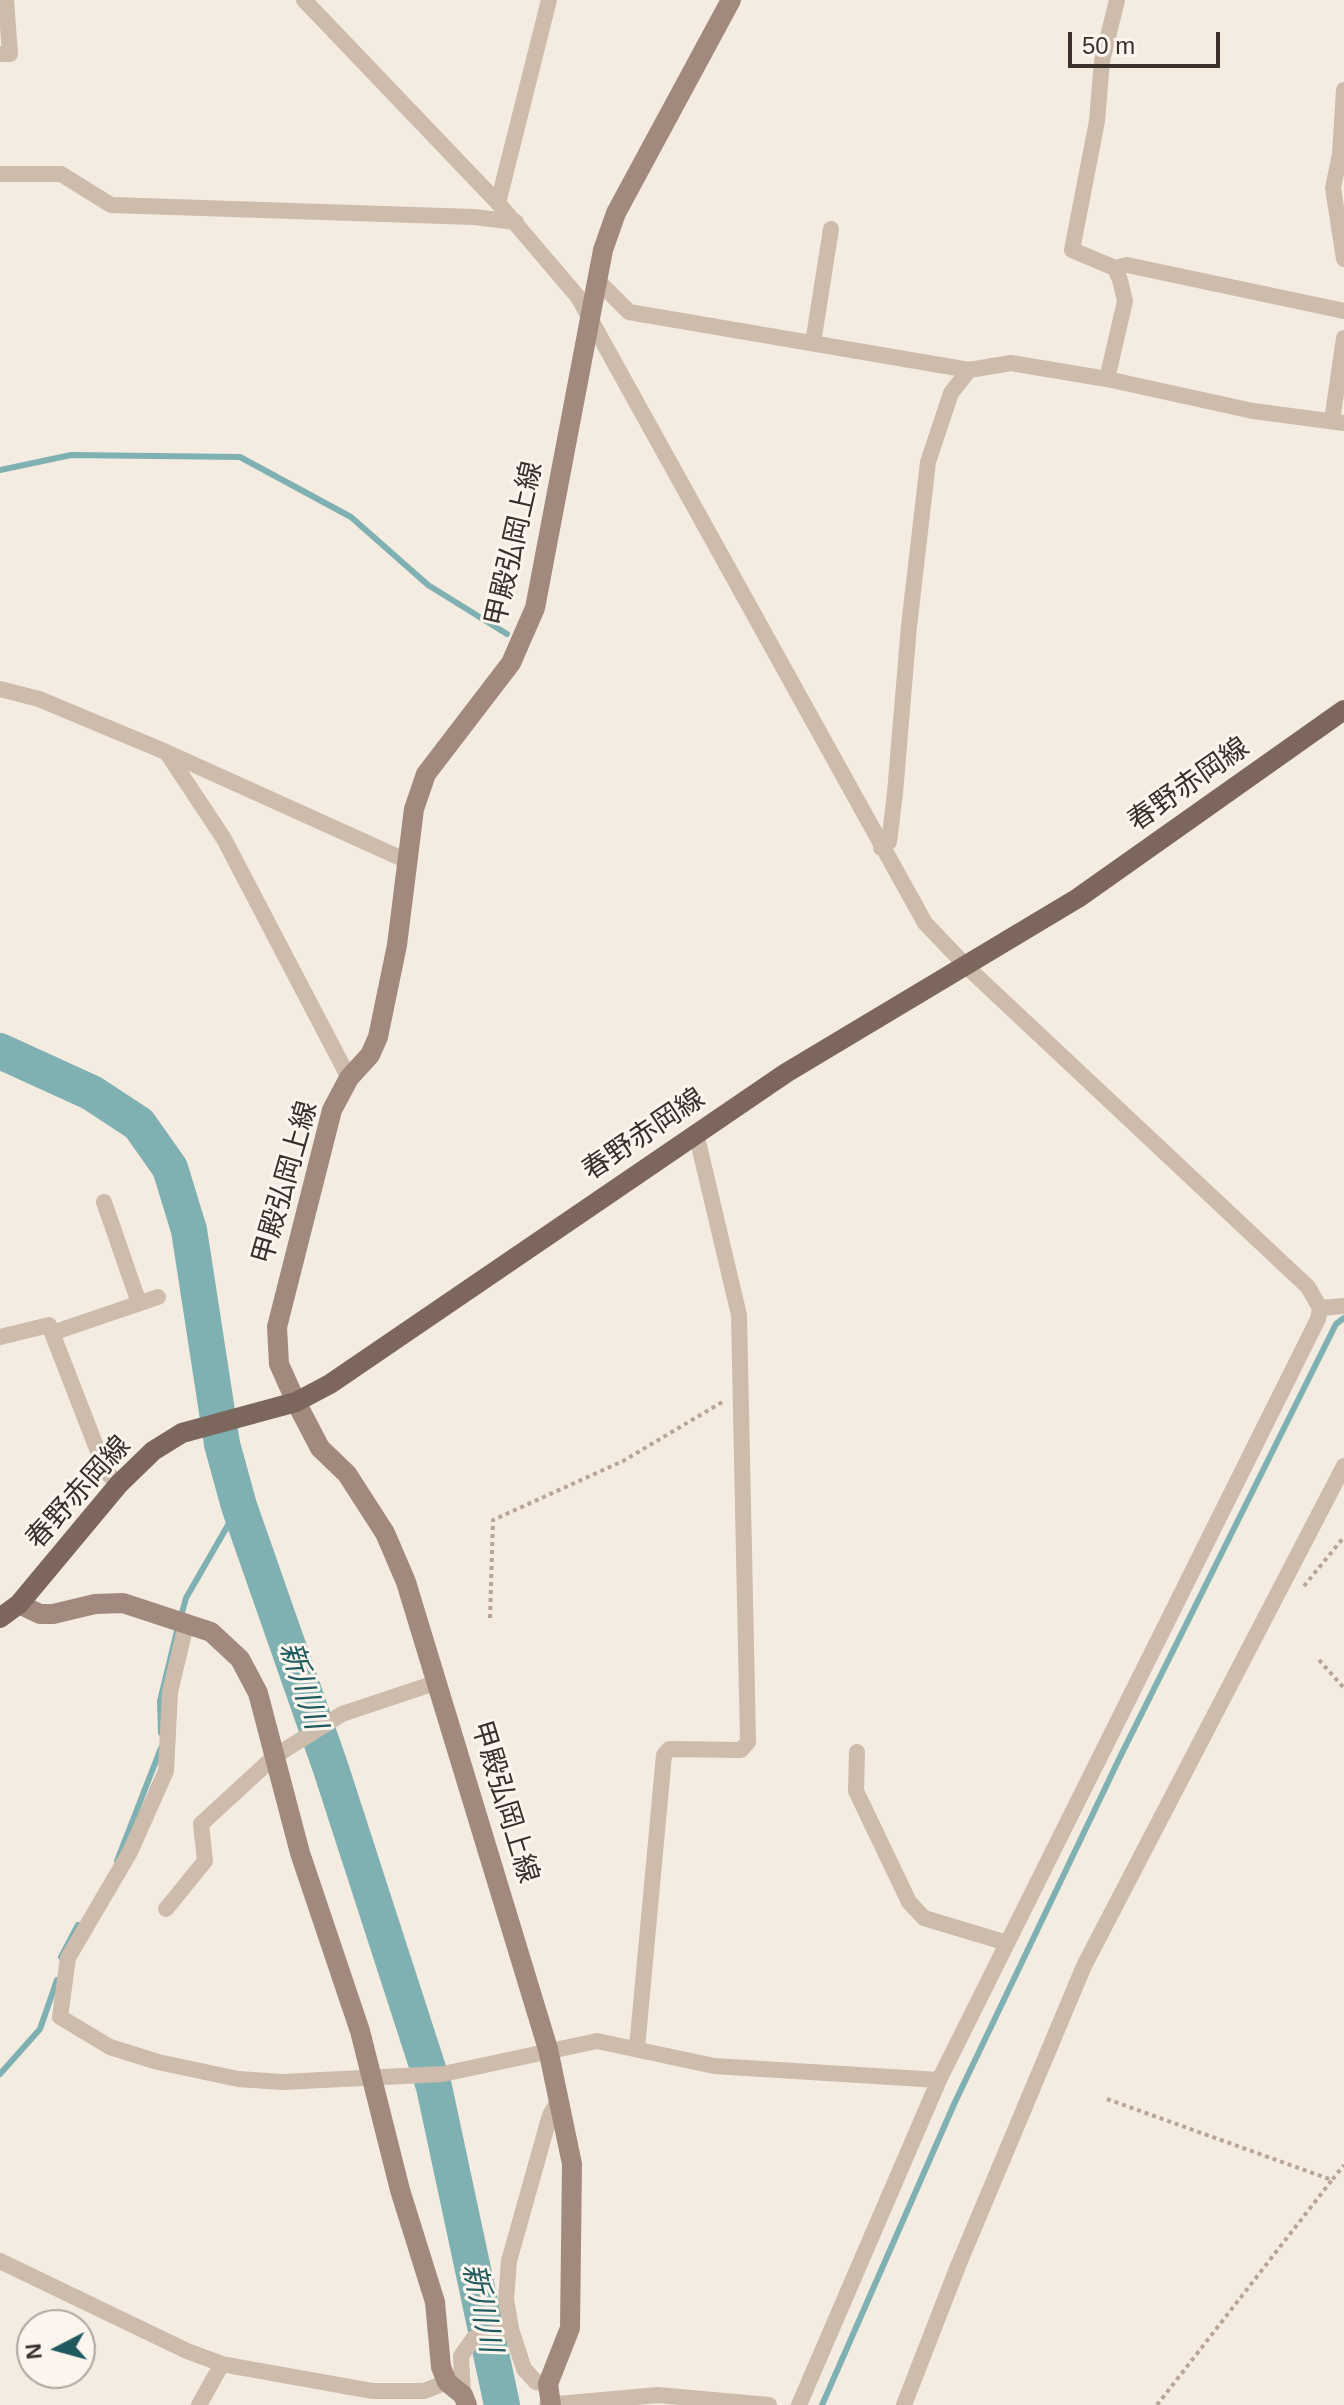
<!DOCTYPE html>
<html>
<head>
<meta charset="utf-8">
<style>
  body { margin:0 }
  #map { position:relative; width:1344px; height:2405px; overflow:hidden; background:#f4ebe1; font-family:Helvetica,sans-serif }
  canvas { display:block }
  .north { position:absolute; left:16px; top:2309px; width:80px; height:80px; box-sizing:border-box; background:#fbf5ee; border:2px solid #aea6a0; border-radius:50%; rotate:264deg; font-size:22px; font-weight:700; line-height:32px; text-align:center; color:#3b302b }
  .north::after { content:''; display:block; margin:auto; width:28px; height:36px; background:#1f5a5e; clip-path:polygon(50% 0,100% 100%,50% 72%,0 100%) }
  .scale { position:absolute; left:1068px; top:32px; width:152px; height:36px; box-sizing:border-box; border:4px solid #3b302b; border-top:0; padding-left:10px; font-size:24px; line-height:28px; white-space:nowrap; color:#3b302b; -webkit-text-stroke:6px #fbf5ee; paint-order:stroke }
</style>
</head>
<body>
<div id="map">
<canvas width="1344" height="2405"></canvas>
<div class="north">N</div>
<div class="scale">50 m</div>
</div>
<script>
const context = document.querySelector('canvas').getContext('2d');
context.lineJoin = 'round';
const poly = rows => new Path2D(rows.map(r => 'M' + r).join(''));
function strokePath(path, color, width, dash) { context.strokeStyle = color; context.lineWidth = width; context.lineCap = dash ? 'butt' : 'round'; context.setLineDash(dash || []); context.stroke(path); }
function label(font, color, halo, rows, align = 'center') {
  context.font = font + ' Helvetica,"Noto Sans JP",sans-serif'; context.lineWidth = 6; context.setLineDash([]); context.textBaseline = 'middle'; context.strokeStyle = halo; context.fillStyle = color; for (const [text, x, y, turn = 0] of rows) {
    context.save(); context.translate(x, y); context.rotate((+turn || 0) * Math.PI / 180); context.textAlign = isNaN(turn) ? turn : align; if (halo) context.strokeText(text, 0, 0); context.fillText(text, 0, 0); context.restore();
  }
}
const stream = poly([
  [0,470,71,455,240,457,351,517,428,585,507,634],
  [180,1620,186,1598,239,1506],
  [161,1733,160,1701,177,1631],
  [117,1861,161,1748],
  [61,1957,78,1925],
  [0,2074,40,2029,57,1980],
  [822,2405,955,2102,1121,1755,1336,1324,1344,1318]
]);
const river = poly([
  [0,1051,92,1093,139,1124,170,1168,189,1230,222,1444,239,1506,331,1769,434,2087,502,2405]
]);
const path = poly([
  [1304,1586,1344,1537],
  [490,1618,493,1520,623,1461,724,1401],
  [1319,1660,1344,1688],
  [1107,2099,1332,2180,1344,2165],
  [1157,2405,1332,2180]
]);
const minor = poly([
  [304,0,498,203,578,297,925,923,967,967,1308,1287,1320,1308,1318,1319,939,2080,799,2405],
  [0,54,10,54,6,0],
  [1344,90,1340,154,1333,188,1344,259],
  [0,174,61,174,111,205,474,217,516,222],
  [498,203,549,0],
  [1115,268,1127,265,1344,311],
  [599,282,629,312,969,370],
  [813,343,831,229],
  [1107,379,1125,301,1120,280,1115,268,1072,250,1097,121,1102,61,1117,0],
  [1332,421,1344,338],
  [0,689,39,699,166,752,405,860],
  [167,753,224,839,349,1078],
  [881,848,889,842,895,793,909,626,928,462,951,393,969,370,1011,363,1107,379,1253,411,1344,423],
  [104,1202,139,1303],
  [1320,1308,1344,1306],
  [52,1333,158,1297],
  [0,1337,49,1325,106,1472,119,1484],
  [186,1625,170,1692,166,1771,130,1852,68,1958,60,2017,110,2047,158,2062,238,2079,282,2082,443,2074,597,2041,714,2066,939,2080],
  [857,1752,856,1791,909,1902,924,1918,1007,1943],
  [166,1909,205,1861,201,1824,275,1756,342,1714,438,1682],
  [637,2048,664,1755,669,1749,741,1750,748,1742,739,1315,696,1133],
  [0,2261,187,2351,222,2364],
  [548,2384,536,2382,524,2369,511,2329,506,2299,509,2261,550,2115,559,2100],
  [463,2395,461,2356,474,2338,511,2329],
  [199,2405,222,2364,373,2391,424,2391,447,2382],
  [547,2405,658,2395,769,2405],
  [904,2405,958,2266,1084,1966,1344,1466]
]);
const secondary = poly([
  [19,1604,40,1614,53,1614,95,1604,123,1603,211,1632,240,1659,258,1693,300,1853,360,2031,400,2190,435,2302,441,2367,447,2382,463,2395,467,2405],
  [551,2405,548,2384,570,2328,572,2164,548,2049,406,1582,385,1533,347,1474,320,1448,296,1402,279,1364,277,1327,332,1110,349,1078,370,1055,378,1037,397,945,414,809,426,774,511,663,535,608,603,250,616,213,731,0]
]);
const primary = poly([
  [0,1618,19,1604,119,1484,153,1451,182,1433,296,1402,330,1384,786,1073,1078,898,1344,710]
]);
const streetNames = [
  ["甲殿弘岡上線",515,544,-77],
  ["春野赤岡線",1189,785,-35],
  ["春野赤岡線",644,1135,-34],
  ["甲殿弘岡上線",286,1183,-74],
  ["春野赤岡線",79,1493,-48],
  ["甲殿弘岡上線",504,1802,73]
];
const waterNames = [
  ["新川川",302,1686,72],
  ["新川川",481,2308,78]
];
strokePath(stream, '#7fb0b2', 6);
strokePath(river, '#7fb0b2', 36);
strokePath(path, '#b9a596', 4, [4, 4]);
strokePath(minor, '#cdbbac', 16);
strokePath(secondary, '#a18a7d', 20);
strokePath(primary, '#7d675c', 20);
label('28px', '#3b302b', '#fbf5ee', streetNames);
label('italic 30px', '#1f5a5e', '#fbf5ee', waterNames);
</script>
</body>
</html>
